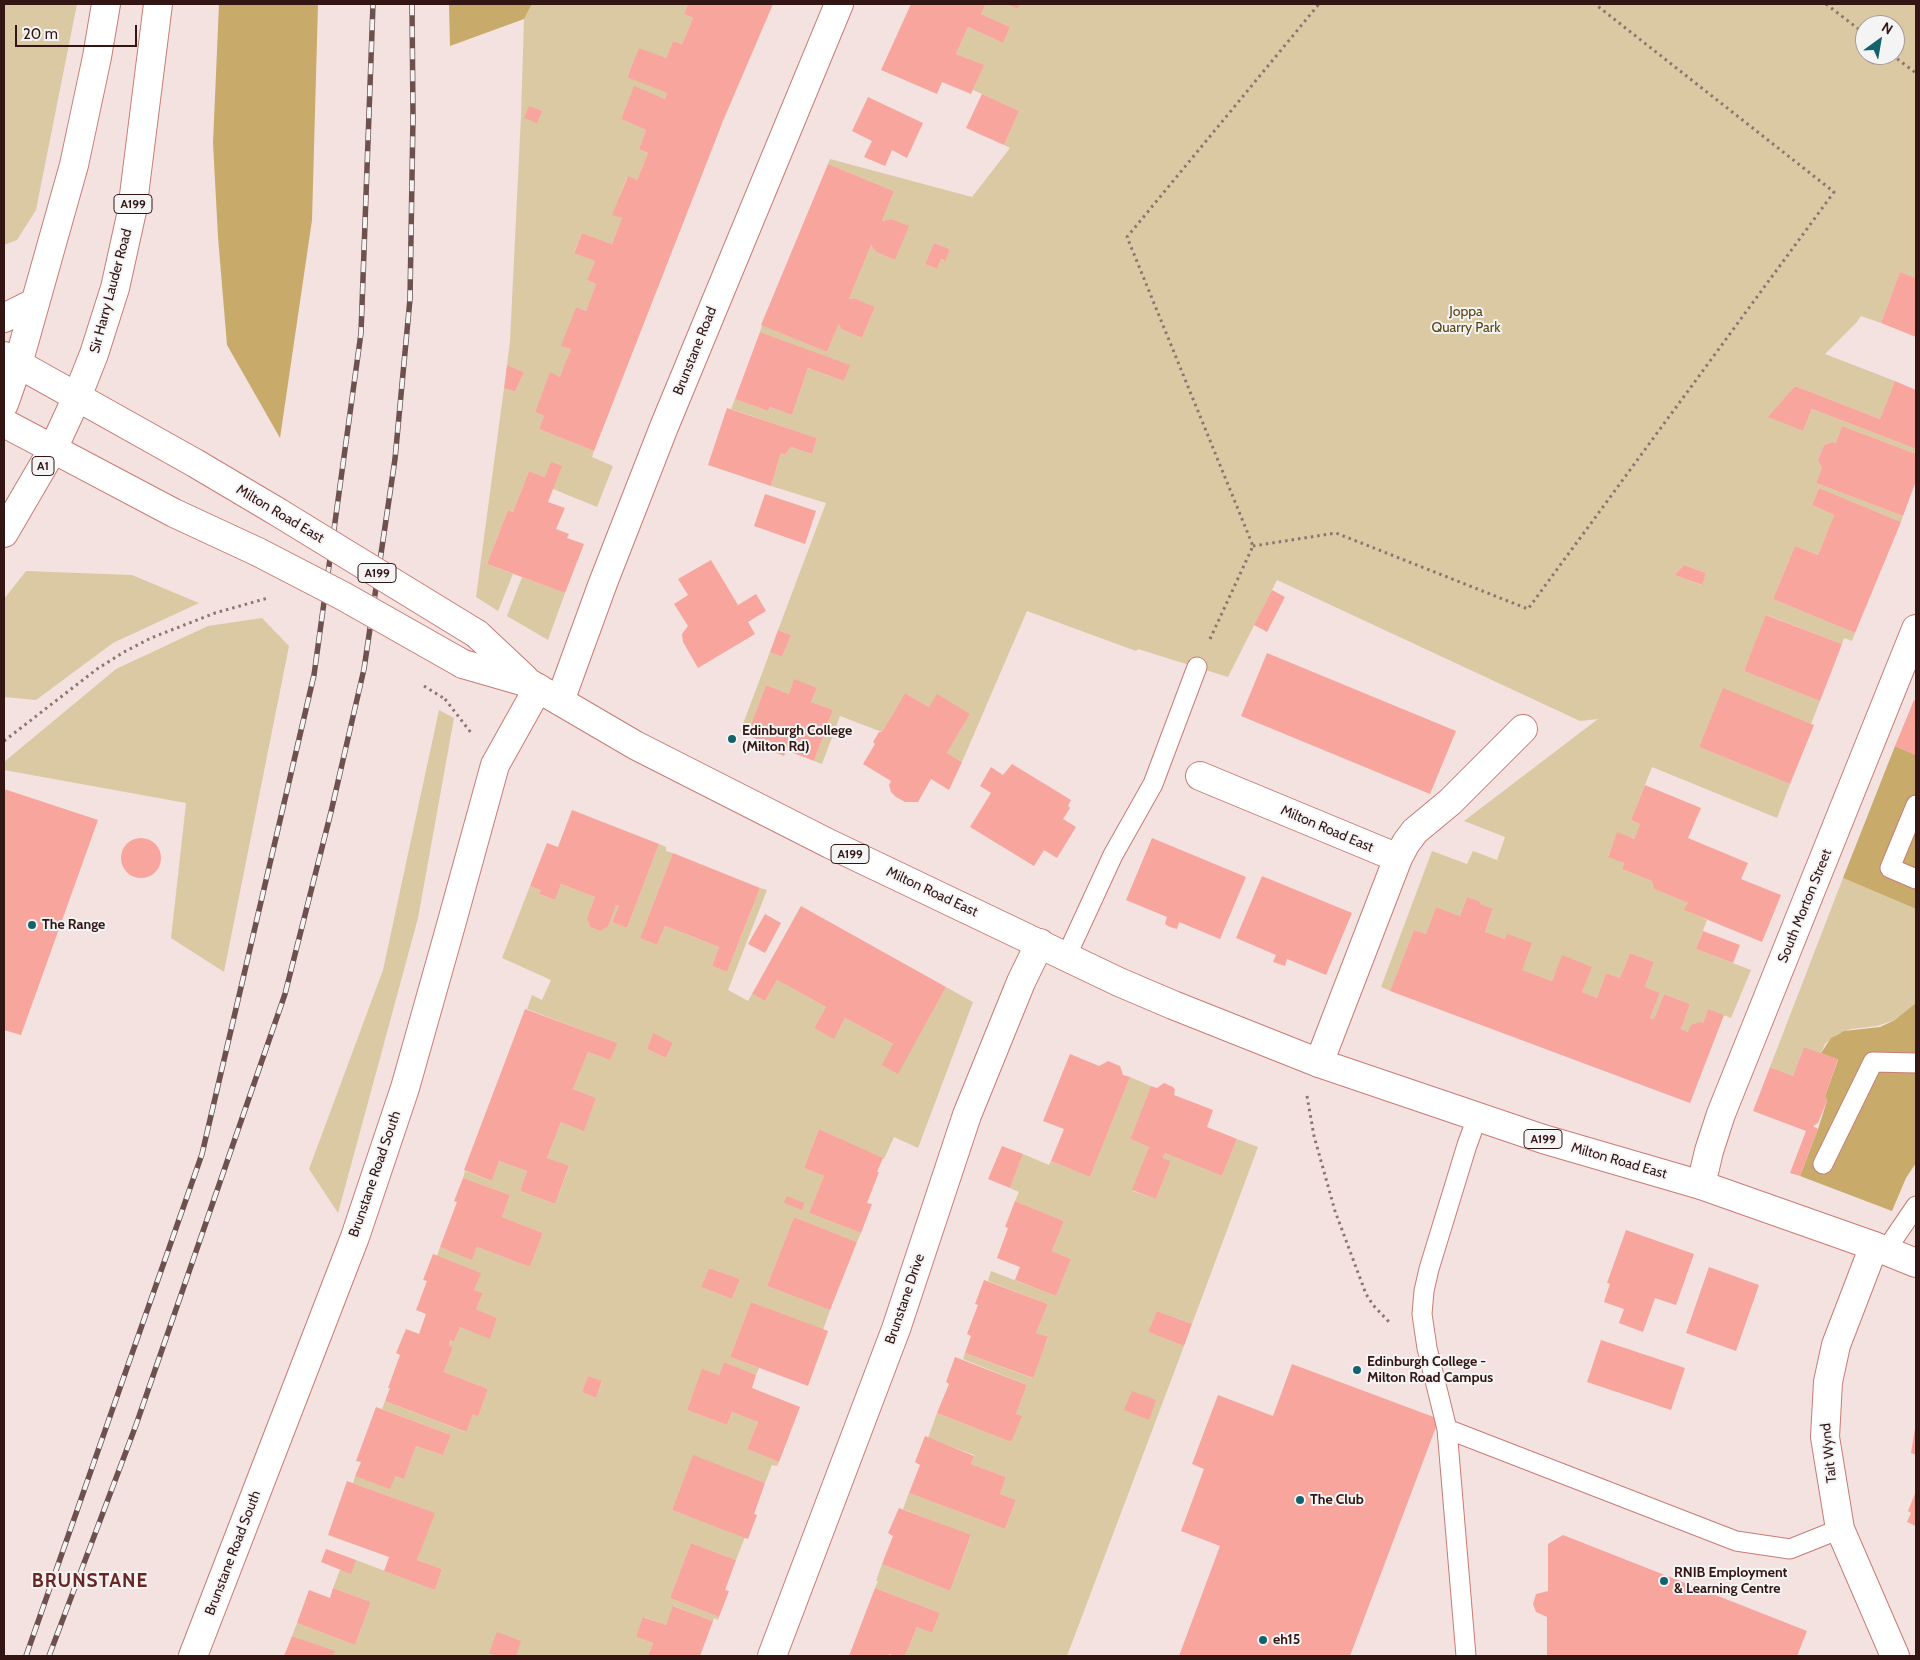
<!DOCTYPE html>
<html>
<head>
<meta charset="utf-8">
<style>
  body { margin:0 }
  #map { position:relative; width:1920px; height:1660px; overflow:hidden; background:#f3e2e0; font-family:Cabin,sans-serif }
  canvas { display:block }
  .frame { position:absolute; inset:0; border:5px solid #331513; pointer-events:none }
  .north { position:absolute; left:1855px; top:15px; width:50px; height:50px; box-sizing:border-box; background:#f4f4f4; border:1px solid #a79b9a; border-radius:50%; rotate:32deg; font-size:14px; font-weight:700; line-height:20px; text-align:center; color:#331513 }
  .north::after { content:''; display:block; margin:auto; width:18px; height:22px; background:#14626b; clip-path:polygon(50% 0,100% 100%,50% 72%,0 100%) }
  .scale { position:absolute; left:15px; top:25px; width:122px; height:22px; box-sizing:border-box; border:2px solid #331513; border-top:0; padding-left:6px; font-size:15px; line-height:18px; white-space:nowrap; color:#331513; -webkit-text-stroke:4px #f4f4f4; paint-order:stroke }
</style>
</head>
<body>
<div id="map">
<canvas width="1920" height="1660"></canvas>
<div class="frame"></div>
<div class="north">N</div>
<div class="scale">20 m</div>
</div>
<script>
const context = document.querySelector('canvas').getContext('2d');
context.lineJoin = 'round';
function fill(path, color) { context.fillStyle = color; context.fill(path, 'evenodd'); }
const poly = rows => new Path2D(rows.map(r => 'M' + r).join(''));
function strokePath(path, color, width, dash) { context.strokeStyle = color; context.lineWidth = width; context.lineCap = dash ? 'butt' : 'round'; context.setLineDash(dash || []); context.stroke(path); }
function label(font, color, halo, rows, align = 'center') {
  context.font = font + ' Cabin,sans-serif'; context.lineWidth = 4; context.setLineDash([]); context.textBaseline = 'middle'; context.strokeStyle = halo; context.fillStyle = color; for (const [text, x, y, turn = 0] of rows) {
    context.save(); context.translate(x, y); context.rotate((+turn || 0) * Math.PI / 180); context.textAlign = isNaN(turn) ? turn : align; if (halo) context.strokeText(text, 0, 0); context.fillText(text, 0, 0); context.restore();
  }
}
const green = poly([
  [4,4,77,4,36,210,17,240,4,245],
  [532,4,688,4,684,14,693,18,682,44,673,41,666,58,639,49,627,76,667,93,665,99,634,87,621,119,646,130,639,149,648,153,637,180,627,177,613,214,622,218,612,244,582,233,574,252,595,261,587,280,596,284,586,311,576,307,562,346,571,349,565,363,560,377,550,373,535,412,544,416,539,429,594,451,592,457,613,466,597,507,553,489,545,477,529,471,513,512,508,510,487,564,513,574,498,611,476,597,504,388,515,392,524,372,507,365,510,341,521,116,524,19],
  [986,4,1005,4,1018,9,1020,4,1916,4,1916,278,1900,272,1881,323,1861,316,1856,323,1825,354,1895,381,1880,419,1795,386,1769,417,1803,431,1812,409,1916,449,1916,454,1842,426,1836,443,1832,442,1824,445,1818,460,1822,468,1816,483,1903,516,1901,522,1819,488,1812,505,1834,515,1818,555,1795,546,1773,599,1855,633,1852,641,1844,638,1842,644,1767,615,1744,671,1820,701,1811,724,1723,689,1699,747,1790,784,1777,818,1652,767,1631,820,1640,824,1634,839,1617,833,1608,856,1624,863,1622,869,1652,881,1654,889,1688,903,1685,910,1707,920,1696,949,1751,970,1731,1018,1708,1009,1703,1023,1688,1032,1681,1029,1690,1004,1664,994,1654,1019,1650,1018,1660,993,1645,987,1654,962,1630,953,1620,978,1606,973,1597,998,1582,992,1591,967,1562,956,1552,981,1522,970,1505,939,1485,932,1493,910,1480,904,1481,902,1467,897,1460,916,1436,907,1426,934,1414,930,1390,991,1381,987,1432,851,1467,864,1473,851,1497,860,1505,837,1464,821,1598,719,1580,721,1277,580,1228,677,1138,649,1136,651,1027,611,962,762,947,753,970,714,929,707,905,693,882,732,840,716,822,764,814,761,833,710,811,702,817,688,794,680,789,694,766,685,747,735,740,732,770,652,782,657,791,635,778,630,826,503,771,486,781,453,785,455,791,447,812,454,817,438,731,409,735,399,768,411,770,407,792,415,808,368,844,381,849,365,760,332,762,325,827,352,839,324,841,329,862,338,875,307,854,298,849,299,871,245,876,252,895,260,908,226,891,219,882,221,894,191,828,164,830,159,972,197,1010,148,1004,145,1019,111,973,90,983,65,956,54,968,27,1003,43,1010,27,981,14],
  [1865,25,1895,25,1895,55,1865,55],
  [934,243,950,249,944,261,941,259,937,269,925,264],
  [1684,565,1706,573,1701,585,1674,575],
  [26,571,132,575,199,603,113,643,36,700,4,697,4,599],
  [522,577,565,593,548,640,507,616],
  [262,618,289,646,224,972,171,938,186,803,4,770,4,762,116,669,208,626],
  [439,710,454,718,418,918,338,1213,309,1169,383,970],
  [659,844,666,847,666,851,673,853,640,938,657,945,665,926,719,947,712,966,727,972,760,888,767,890,728,990,748,1001,752,994,765,1001,777,980,826,1007,814,1028,834,1038,845,1018,909,1053,946,987,973,1002,918,1148,894,1137,884,1159,819,1129,804,1168,824,1176,809,1213,861,1233,857,1242,794,1217,767,1286,830,1310,823,1330,751,1302,730,1357,759,1368,756,1375,724,1362,719,1375,702,1370,687,1410,727,1425,732,1412,758,1422,747,1449,779,1462,777,1466,772,1465,765,1483,693,1456,672,1510,745,1537,736,1560,691,1543,670,1598,719,1617,718,1620,714,1618,713,1621,674,1606,666,1625,644,1617,636,1637,653,1643,648,1656,333,1656,334,1651,292,1636,297,1623,355,1645,371,1602,333,1588,340,1570,356,1560,435,1590,442,1569,417,1560,434,1513,353,1483,355,1476,395,1476,404,1479,416,1446,443,1455,451,1435,382,1409,385,1401,465,1432,473,1414,478,1417,488,1389,444,1372,453,1347,449,1345,450,1340,454,1342,460,1327,490,1338,497,1318,476,1309,483,1293,474,1290,480,1273,437,1256,440,1247,472,1259,477,1247,530,1267,543,1233,502,1217,510,1195,463,1178,465,1171,492,1181,499,1161,527,1171,520,1191,555,1204,569,1167,547,1158,561,1122,584,1130,596,1098,573,1089,588,1052,610,1060,616,1043,527,1009,532,995,542,1000,551,980,502,958,530,886,541,890,539,894,555,900,561,884,595,897,587,918,590,927,600,931,616,905,619,906,612,922,627,928],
  [653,1034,673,1043,666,1058,647,1049],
  [709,1268,740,1279,732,1299,701,1287],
  [588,1376,602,1382,596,1398,582,1392],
  [1843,878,1916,909,1916,1007,1895,1020,1877,1026,1851,1029,1837,1034,1825,1044,1821,1053,1804,1047,1793,1076,1770,1067],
  [1130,1077,1151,1086,1130,1139,1149,1147,1133,1191,1156,1199,1171,1161,1163,1158,1165,1153,1222,1176,1237,1139,1258,1147,1192,1324,1157,1311,1148,1332,1184,1346,1067,1656,905,1656,917,1627,932,1633,940,1613,875,1588,878,1581,876,1581,882,1564,950,1591,971,1536,903,1509,909,1493,1005,1529,1016,1500,1000,1494,1006,1477,971,1464,974,1455,928,1438,937,1413,1011,1442,1021,1416,1016,1414,1027,1385,963,1359,965,1353,1032,1378,1048,1338,1036,1333,1048,1304,988,1281,991,1271,1056,1296,1071,1259,1052,1251,1064,1221,1015,1201,1019,1192,1010,1188,1023,1154,1049,1165,1051,1161,1090,1177]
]);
const forest = poly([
  [219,4,318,4,312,220,280,438,227,345,218,237,213,143],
  [449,4,532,4,524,19,450,46],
  [1895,746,1916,755,1916,909,1843,878],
  [1916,1003,1916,1163,1906,1178,1892,1211,1800,1176,1818,1129,1827,1101,1825,1096,1838,1060,1821,1053,1831,1038,1844,1031,1880,1027,1895,1020]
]);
const building = poly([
  [688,4,773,4,723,121,594,451,539,429,544,416,535,412,550,372,560,377,565,363,571,349,561,346,576,307,586,311,596,284,587,280,595,261,574,253,582,233,612,244,622,218,612,215,628,176,637,180,648,153,639,149,646,130,621,119,634,86,665,99,667,93,627,77,639,48,666,58,673,41,682,44,693,18,684,14],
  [911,4,986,4,981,14,1010,27,1003,43,968,27,956,54,984,65,971,94,942,82,937,94,881,70],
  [1005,4,1020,4,1018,9],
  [982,94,1019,111,1004,145,966,128],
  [868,97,923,123,907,158,892,150,885,166,864,157,872,141,852,131],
  [529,106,542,111,537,123,524,118],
  [828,164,894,191,882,221,891,219,909,226,895,260,876,252,871,245,849,299,854,298,875,307,862,338,841,329,839,324,827,352,761,325],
  [934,243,950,249,945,261,941,259,937,269,925,264],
  [1900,272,1916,278,1916,337,1881,323],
  [760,332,850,365,844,381,808,368,792,415,770,407,768,411,735,399],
  [507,365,524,372,515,392,504,388],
  [1895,381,1916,390,1916,449,1812,409,1803,431,1768,417,1795,386,1880,419],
  [727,408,817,438,812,454,791,447,785,455,781,453,771,486,708,465],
  [1842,426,1916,454,1916,481,1903,516,1816,483,1822,468,1818,460,1824,445,1832,442,1836,443],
  [551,462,562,466,548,502,565,508,556,529,569,534,567,538,584,544,565,593,487,564,508,510,513,512,529,471,545,477],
  [1819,488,1901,522,1855,633,1773,599,1795,546,1818,555,1834,515,1812,505],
  [765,494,816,511,805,544,754,526],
  [711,560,738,605,756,594,766,611,748,622,755,634,698,668,683,642,682,634,688,626,674,604,688,595,678,579],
  [1684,565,1706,573,1702,585,1674,575],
  [1272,590,1285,597,1267,632,1254,625],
  [1766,615,1842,644,1820,701,1744,671],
  [778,630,791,635,782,657,770,652],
  [1267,653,1456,731,1430,794,1241,716],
  [794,679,817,688,811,702,833,710,814,761,786,750,784,756,772,751,774,746,747,735,766,685,789,694],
  [1723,688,1814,725,1790,784,1699,747],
  [905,693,929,707,937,694,970,714,947,753,962,762,949,790,931,779,918,802,905,802,896,797,891,792,889,785,891,781,863,764,875,744,873,742,879,732,882,732],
  [1914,700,1916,701,1916,755,1895,746],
  [1012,764,1071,800,1068,806,1070,808,1063,819,1076,827,1057,858,1044,850,1034,866,970,827,991,793,980,786,991,767,1003,775],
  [1645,785,1701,808,1688,838,1748,863,1741,879,1781,895,1762,942,1684,910,1688,903,1654,889,1652,881,1622,869,1624,863,1608,857,1617,832,1634,839,1640,824,1631,820],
  [4,789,98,820,21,1035,4,1030],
  [572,810,659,844,627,928,612,922,619,906,616,905,608,926,600,931,590,927,587,918,595,897,561,884,555,900,539,894,541,890,530,886,547,843,558,847],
  '121 858a20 20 0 1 1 40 0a20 20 0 1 1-40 0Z',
  [1152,838,1246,877,1220,939,1179,922,1177,929,1170,927,1165,924,1167,917,1126,900],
  [673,853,760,888,727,972,712,966,719,947,691,936,665,926,657,945,640,938],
  [1262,876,1352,913,1326,975,1287,959,1285,966,1273,962,1276,955,1236,938],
  [1467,897,1481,902,1480,904,1493,909,1485,932,1505,939,1507,934,1532,943,1522,970,1552,981,1562,955,1592,967,1582,992,1597,998,1606,973,1620,978,1630,953,1654,962,1645,987,1660,993,1650,1018,1654,1019,1664,994,1690,1004,1681,1029,1688,1032,1691,1025,1700,1022,1703,1023,1708,1009,1724,1015,1690,1103,1390,991,1414,930,1426,934,1436,907,1460,916],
  [801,906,946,987,898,1074,882,1065,893,1044,845,1018,834,1039,814,1028,826,1007,777,980,765,1001,752,994],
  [765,914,781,923,765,953,748,944],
  [1703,931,1740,945,1733,963,1696,949],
  [525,1009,617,1043,610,1060,588,1052,573,1089,596,1098,584,1131,561,1122,547,1158,569,1166,555,1204,520,1191,527,1171,499,1161,492,1181,464,1170],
  [653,1033,673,1043,666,1058,647,1049],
  [1804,1047,1838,1059,1825,1096,1827,1101,1818,1123,1813,1126,1818,1129,1800,1176,1790,1173,1806,1131,1753,1111,1770,1067,1793,1076],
  [1070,1054,1099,1066,1108,1061,1120,1066,1123,1075,1130,1077,1090,1177,1051,1161,1064,1129,1043,1121],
  [1164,1083,1173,1087,1175,1090,1174,1095,1213,1110,1207,1127,1237,1139,1222,1176,1165,1153,1163,1158,1171,1161,1156,1199,1132,1190,1149,1147,1130,1139,1151,1086,1157,1088],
  [819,1129,883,1158,877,1172,879,1172,867,1203,872,1204,861,1233,809,1213,824,1176,804,1168],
  [1002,1146,1023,1154,1010,1188,988,1179],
  [463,1178,510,1195,502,1217,543,1233,530,1267,477,1247,472,1260,440,1247,457,1202,454,1201],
  [787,1196,804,1203,802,1210,784,1203],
  [1015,1201,1064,1221,1052,1251,1071,1259,1056,1296,1015,1280,1020,1267,997,1258,1008,1228,1005,1227],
  [794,1217,857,1242,830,1310,767,1286],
  [1626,1230,1694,1254,1676,1305,1655,1298,1643,1332,1619,1323,1624,1309,1604,1302,1610,1284,1607,1283],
  [433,1254,481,1273,474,1290,483,1293,476,1309,497,1318,490,1339,460,1327,454,1342,450,1340,449,1345,453,1347,444,1372,488,1389,478,1417,473,1414,466,1432,385,1401,390,1388,388,1388,400,1355,396,1353,406,1329,419,1334,426,1314,416,1310,427,1281,423,1280],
  [1709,1267,1759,1285,1736,1351,1686,1333],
  [709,1268,740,1279,732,1299,701,1287],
  [984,1280,1048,1304,1036,1333,1048,1337,1033,1378,965,1353,971,1336,967,1334,978,1305,975,1304],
  [751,1302,828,1331,808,1386,730,1357],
  [1157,1311,1192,1324,1184,1346,1148,1332],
  [1601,1340,1685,1368,1671,1410,1587,1382],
  [955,1357,1027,1385,1016,1414,1022,1416,1011,1442,937,1413,949,1384,946,1382],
  [724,1362,756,1375,752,1388,800,1407,779,1462,747,1449,758,1422,732,1412,727,1425,687,1410,702,1369,719,1375],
  [1292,1364,1439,1419,1350,1656,1179,1656,1220,1546,1181,1531,1204,1469,1192,1464,1218,1395,1273,1416],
  [588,1376,602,1381,596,1398,582,1392],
  [1132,1391,1156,1400,1149,1420,1124,1410],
  [376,1407,451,1435,443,1455,416,1446,404,1479,395,1476,390,1489,355,1476,361,1462,356,1461],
  [1915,1428,1916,1428,1916,1455,1911,1453],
  [925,1436,974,1456,971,1464,1006,1477,1000,1494,1016,1500,1005,1529,909,1493,920,1465,915,1462],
  [693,1455,765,1483,754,1514,757,1515,748,1539,672,1510],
  [347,1481,435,1513,417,1560,442,1569,435,1590,384,1571,389,1557,328,1535],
  [1916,1491,1916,1526,1907,1522,1911,1513,1908,1511],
  [899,1508,971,1535,950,1591,882,1564,893,1536,888,1533],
  [1563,1535,1807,1631,1797,1656,1547,1656,1547,1617,1536,1612,1533,1604,1536,1594,1548,1591,1548,1544],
  [691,1543,736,1560,725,1590,729,1591,719,1617,670,1598],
  [326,1549,356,1560,351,1574,321,1562],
  [333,1588,371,1602,355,1645,297,1623,309,1590,330,1598],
  [875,1588,940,1613,932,1633,917,1627,905,1656,896,1656,889,1654,888,1656,849,1656],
  [673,1606,713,1621,700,1656,648,1656,653,1643,636,1637,643,1617,666,1625],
  [497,1632,521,1641,516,1656,498,1656,489,1653],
  [292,1636,335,1651,333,1656,284,1656]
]);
const path = poly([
  [1826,4,1865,34],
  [1892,55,1916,73],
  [1253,546,1336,533,1528,609,1834,192,1595,4],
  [1210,639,1253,546,1127,237,1319,4],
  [445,699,472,734],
  [4,741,97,669,124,652,151,638,215,613,268,598],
  [1307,1096,1314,1136,1335,1211,1366,1294,1373,1305,1391,1324]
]);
const lane = poly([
  [1916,805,1890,868,1916,879],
  [1066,957,1113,855,1153,784,1197,667],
  [1823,1164,1873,1062,1916,1063],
  [1886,1250,1916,1206],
  [1447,1429,1736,1541,1790,1549,1840,1529],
  [1466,1656,1447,1429,1427,1348,1422,1314,1424,1291,1429,1269,1467,1145,1477,1118]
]);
const street = poly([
  [560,701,603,583,664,427,839,4],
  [1200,776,1398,858],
  [1319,1063,1398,858,1406,843,1415,831,1450,802,1523,729],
  [1701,1185,1709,1151,1721,1114,1916,629],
  [1874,1246,1836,1345,1828,1382,1825,1437,1840,1529,1895,1656],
  [193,1656,355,1237,405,1088,451,925,495,765,538,688],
  [772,1656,896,1329,967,1115,1021,982,1040,943]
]);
const primary = poly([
  [4,318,34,303],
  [4,356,195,463,276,511],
  [4,404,18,364,74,165,97,57,106,4],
  [4,423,174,513,258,552],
  [4,533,53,449,77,397,94,354,115,288,132,211,158,4],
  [477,634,525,679],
  [463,664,529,683,635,745,830,844,1119,982,1173,1005,1319,1063,1543,1139,1701,1185,1874,1246,1916,1263]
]);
const rail = poly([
  [26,1656,202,1154,314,675,361,333,373,4],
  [49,1656,136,1425,285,994,331,812,364,669,395,459,410,299,413,117,412,4]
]);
const pathBridge = poly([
  [424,686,445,699]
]);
const primaryBridge = poly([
  [276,511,477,634],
  [258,552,343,596,463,664]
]);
const markers = [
  [732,739,5,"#14626b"],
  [32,925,5,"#14626b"],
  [1357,1370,5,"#14626b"],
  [1300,1500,5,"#14626b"],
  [1664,1581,5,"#14626b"],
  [1263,1640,5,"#14626b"]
];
const shields = [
  [133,204,38],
  [43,466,22],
  [377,573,38],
  [850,854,38],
  [1543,1139,38]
];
const shieldNames = [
  ["A199",133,204],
  ["A1",43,466],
  ["A199",377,573],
  ["A199",850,854],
  ["A199",1543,1139]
];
const streetNames = [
  ["Sir Harry Lauder Road",111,291,-75],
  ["Brunstane Road",695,351,-68],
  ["Milton Road East",280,514,31],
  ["Milton Road East",1327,829,23],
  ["Milton Road East",932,892,25],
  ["South Morton Street",1805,906,-68],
  ["Milton Road East",1619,1161,16],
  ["Brunstane Road South",375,1174,-71],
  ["Brunstane Drive",905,1299,-71],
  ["Tait Wynd",1829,1453,-96],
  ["Brunstane Road South",233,1553,-69]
];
const parkNames = [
  ["Joppa",1466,312],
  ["Quarry Park",1466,328]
];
const poiNames = [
  ["Edinburgh College",742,731],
  ["(Milton Rd)",742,747],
  ["The Range",42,925],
  ["Edinburgh College -",1367,1362],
  ["Milton Road Campus",1367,1378],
  ["The Club",1310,1500],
  ["RNIB Employment",1674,1573],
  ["& Learning Centre",1674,1589],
  ["eh15",1273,1640]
];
const districtNames = [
  ["BRUNSTANE",90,1581]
];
fill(green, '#dbc9a3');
fill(forest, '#c8ab6b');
fill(building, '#f7a59d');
strokePath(lane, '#c97b74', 21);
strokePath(street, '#c97b74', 30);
strokePath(primary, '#c97b74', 30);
strokePath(path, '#8c7472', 3, [2.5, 4]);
strokePath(lane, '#fff', 19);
strokePath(street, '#fff', 28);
strokePath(primary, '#fff', 28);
strokePath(rail, '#6c514f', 5.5);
strokePath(rail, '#f4f4f4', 4, [11]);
strokePath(primaryBridge, '#c97b74', 30, []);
strokePath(pathBridge, '#8c7472', 3, [2.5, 4]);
strokePath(primaryBridge, '#fff', 28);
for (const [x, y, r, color] of markers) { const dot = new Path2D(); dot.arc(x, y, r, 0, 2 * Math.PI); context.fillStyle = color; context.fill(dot); strokePath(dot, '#f4f4f4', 2); }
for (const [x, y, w] of shields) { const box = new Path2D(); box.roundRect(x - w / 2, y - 9.5, w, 19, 4); context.fillStyle = '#f4f4f4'; context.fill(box); strokePath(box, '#331513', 1); }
label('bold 12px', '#331513', null, shieldNames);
label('14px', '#331513', '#f4f4f4', streetNames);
label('14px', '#584412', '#f4f4f4', parkNames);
label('bold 14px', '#331513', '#f4f4f4', poiNames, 'left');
context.letterSpacing = '1px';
label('bold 19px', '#6a2623', '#f4f4f4', districtNames);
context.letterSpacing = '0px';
</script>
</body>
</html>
